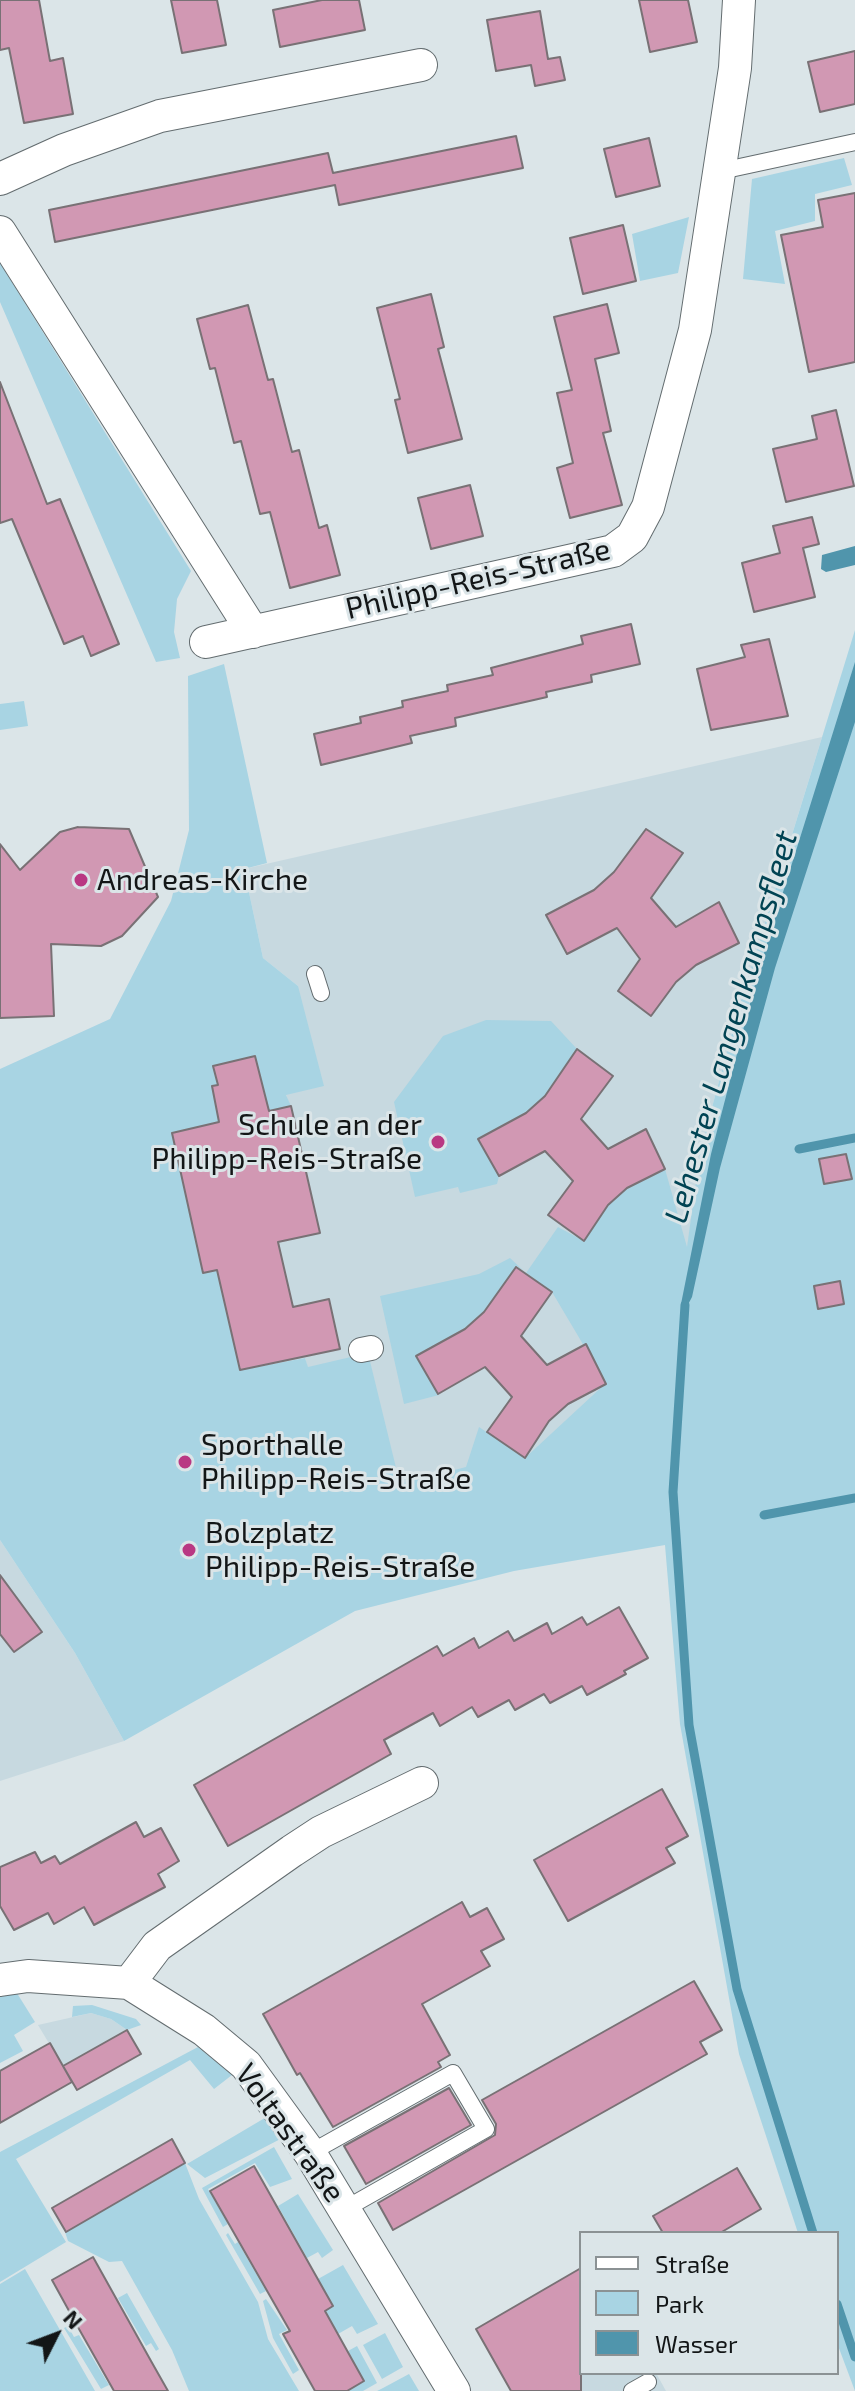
<!DOCTYPE html>
<html>
<head>
<meta charset="utf-8">
<style>
  body { margin:0 }
  #map { position:relative; width:855px; height:2391px; overflow:hidden; background:#dbe5e8; font-family:"Exo 2",sans-serif }
  canvas { display:block }
  .legend { position:absolute; left:579px; top:2231px; width:260px; height:144px; box-sizing:border-box; background:#dbe5e8; border:2px solid #8b9294; margin:0; padding:10px 14px; list-style:none; font-size:24px; color:#131617 }
  .legend li { display:flex; align-items:center; gap:16px; height:40px }
  .legend b { width:40px; border:2px solid #8b9294 }
  .north { position:absolute; left:16px; top:2295px; width:80px; height:80px; -webkit-text-stroke:6px #dbe5e8; paint-order:stroke; rotate:48deg; font-size:22px; font-weight:700; line-height:32px; text-align:center; color:#131617 }
  .north::after { content:''; display:block; margin:auto; width:28px; height:36px; background:#131617; clip-path:polygon(50% 0,100% 100%,50% 72%,0 100%) }
</style>
</head>
<body>
<div id="map">
<canvas width="855" height="2391"></canvas>
<ul class="legend">
<li><b style="height:10px;background:#fff"></b>Straße</li>
<li><b style="height:22px;background:#a8d4e3"></b>Park</li>
<li><b style="height:22px;background:#5095ac"></b>Wasser</li>
</ul>
<div class="north">N</div>
</div>
<script>
const context = document.querySelector('canvas').getContext('2d');
context.lineJoin = 'round';
function fill(path, color) { context.fillStyle = color; context.fill(path, 'evenodd'); }
const poly = rows => new Path2D(rows.map(r => 'M' + r).join(''));
function strokePath(path, color, width, dash) { context.strokeStyle = color; context.lineWidth = width; context.lineCap = dash ? 'butt' : 'round'; context.setLineDash(dash || []); context.stroke(path); }
function label(font, color, halo, rows, align = 'center') {
  context.font = font + ' "Exo 2",sans-serif'; context.lineWidth = 6; context.setLineDash([]); context.textBaseline = 'middle'; context.strokeStyle = halo; context.fillStyle = color; for (const [text, x, y, turn = 0] of rows) {
    context.save(); context.translate(x, y); context.rotate((+turn || 0) * Math.PI / 180); context.textAlign = isNaN(turn) ? turn : align; if (halo) context.strokeText(text, 0, 0); context.fillText(text, 0, 0); context.restore();
  }
}
const built = poly([
  [822,737,739,1007,700,1152,659,1467,356,1559,305,1358,240,1370,221,1289,226,1268,203,1273,172,1132,290,1106,286,1095,298,986,263,958,244,869],
  [0,1540,75,1653,124,1741,0,1781],
  [91,2013,111,2019,127,2030,141,2054,77,2090,38,2025],
  [581,2373,656,2373,666,2391,533,2391]
]);
const green = poly([
  [844,158,852,185,815,194,815,221,775,231,785,284,743,279,752,179],
  [689,217,678,273,640,281,632,234],
  [0,263,191,571,177,599,174,632,180,658,156,662,0,302],
  [855,630,855,2391,837,2343,837,2233,798,2233,739,2054,680,1724,665,1545,514,1571,355,1611,124,1741,75,1653,0,1540,0,1069,110,1019,171,901,189,830,188,676,224,664,267,863,244,869,263,958,298,986,324,1086,286,1095,291,1106,172,1133,203,1273,227,1268,221,1290,240,1370,305,1358,308,1367,368,1353,400,1484,466,1467,479,1427,525,1458,606,1383,552,1292,517,1266,484,1312,465,1329,417,1356,439,1395,404,1404,380,1296,479,1274,510,1258,526,1273,558,1227,584,1241,608,1205,627,1188,665,1169,687,1247,700,1152,739,1007],
  [24,701,28,726,0,730,0,704],
  [486,1020,551,1021,577,1049,545,1096,526,1113,478,1139,499,1176,497,1184,460,1193,458,1187,415,1197,394,1102,443,1036],
  [15,1990,35,2022,14,2035,23,2051,0,2063,0,1997],
  [92,2005,136,2019,141,2025,127,2030,111,2019,91,2013,72,2017,73,2006],
  [198,2047,232,2075,214,2089,190,2060,16,2159,66,2242,0,2282,0,2152],
  [280,2109,294,2132,205,2178,187,2164],
  [274,2147,292,2179,270,2187,255,2163,208,2189,228,2224,223,2227,202,2188],
  [185,2163,199,2199,258,2302,268,2339,299,2391,189,2391,172,2350,122,2261,109,2262,68,2241,65,2232],
  [298,2194,333,2250,322,2258,318,2252,307,2258,278,2206],
  [228,2233,235,2244,238,2242,266,2291,260,2294,226,2235],
  [343,2265,378,2324,357,2334,352,2326,338,2334,325,2311,333,2306,318,2279],
  [25,2269,95,2391,0,2391,0,2284],
  [127,2293,159,2349,156,2351,151,2343,146,2346,118,2298],
  [266,2299,287,2330,279,2334,299,2370,293,2374,273,2338,263,2301],
  [68,2326,74,2337,79,2335,109,2385,101,2389,64,2328],
  [385,2333,403,2367,382,2379,363,2345],
  [357,2346,377,2383,363,2391,347,2391,364,2381,348,2351],
  [409,2374,419,2391,377,2391,383,2388]
]);
const water = poly([
  [855,546,855,565,826,572,821,569,822,555],
  [855,662,855,722,775,968,720,1168,692,1297,683,1314,681,1304,711,1154,759,969]
]);
const stream = poly([
  [799,1149,855,1138],
  [685,1305,673,1492,689,1725,737,1989,813,2233],
  [764,1515,855,1498],
  [837,2304,855,2357]
]);
const building = poly([
  [0,0,39,0,50,61,63,58,73,114,24,123,9,48,0,50,0,0],
  [171,0,217,0,226,45,182,53,171,0],
  [322,0,359,0,365,30,280,47,273,10,322,0],
  [639,0,688,0,697,42,650,52,639,0],
  [540,11,548,59,560,57,565,80,535,86,531,65,496,71,487,20,540,11],
  [855,51,855,104,820,112,808,62,855,51],
  [516,136,523,168,339,205,335,185,55,242,49,210,328,153,333,173,516,136],
  [649,138,660,186,616,197,604,149,649,138],
  [855,193,855,362,809,372,781,235,823,227,818,200,855,193],
  [623,225,636,281,583,294,570,238,623,225],
  [431,294,444,347,438,349,462,439,408,453,395,400,400,399,377,308,431,294],
  [607,304,619,353,595,359,611,431,603,433,622,505,570,518,557,468,573,463,557,393,572,390,554,317,607,304],
  [248,305,268,380,273,379,292,452,299,450,319,528,327,525,340,575,290,588,270,512,260,514,241,441,234,443,215,368,210,369,197,319,248,305],
  [0,382,47,504,60,499,119,644,91,656,83,636,64,644,12,519,0,523,0,382],
  [836,410,854,486,786,502,773,449,817,439,812,416,836,410],
  [470,485,483,536,431,549,418,498,470,485],
  [812,517,819,544,803,548,815,597,754,612,742,563,780,553,773,526,812,517],
  [631,624,640,664,591,675,592,682,546,692,547,697,455,718,456,726,410,736,412,743,321,765,314,734,361,723,360,717,403,707,402,701,448,691,447,685,493,675,491,668,583,644,581,636,631,624],
  [769,639,788,716,711,730,697,669,745,657,741,645,769,639],
  [78,827,129,829,158,897,122,936,101,946,51,944,54,1016,0,1018,0,844,20,870,60,832,78,827],
  [646,829,683,853,651,898,676,927,719,902,739,943,696,965,676,982,651,1016,618,991,640,959,617,928,567,954,546,915,594,890,614,872,646,829],
  [577,1049,613,1076,581,1119,608,1149,646,1129,665,1169,627,1188,608,1205,584,1241,548,1215,573,1181,545,1151,499,1176,478,1139,526,1113,545,1096,577,1049],
  [255,1056,269,1111,291,1106,320,1233,278,1242,293,1307,329,1299,340,1349,240,1370,217,1270,203,1273,172,1133,219,1122,212,1086,218,1085,213,1066,255,1056],
  [846,1154,852,1179,824,1184,819,1159,846,1154],
  [516,1267,552,1292,521,1336,547,1365,586,1344,606,1384,568,1404,549,1421,525,1458,487,1432,512,1397,485,1367,438,1394,416,1356,465,1329,484,1312,516,1267],
  [840,1281,844,1304,818,1309,814,1286,840,1281],
  [0,1575,42,1632,14,1652,0,1634,0,1575],
  [619,1607,648,1658,624,1671,626,1674,587,1695,582,1686,550,1703,544,1694,515,1710,509,1700,478,1717,472,1707,440,1726,433,1713,384,1740,391,1754,228,1846,194,1785,437,1646,443,1656,474,1638,479,1648,508,1631,514,1641,547,1623,552,1634,582,1617,587,1625,619,1607],
  [662,1789,688,1836,666,1848,675,1863,568,1921,534,1860,662,1789],
  [136,1822,144,1837,161,1828,179,1861,158,1874,165,1887,94,1925,84,1907,54,1924,48,1913,14,1930,0,1906,0,1867,35,1852,41,1863,55,1856,60,1864,136,1822],
  [462,1902,470,1917,487,1908,504,1939,481,1951,490,1966,422,2004,450,2055,438,2062,441,2067,333,2127,300,2073,297,2075,263,2014,462,1902],
  [694,1981,722,2030,700,2042,707,2054,393,2230,378,2203,495,2135,496,2124,482,2100,694,1981],
  [127,2030,141,2054,77,2090,63,2066,127,2030],
  [50,2043,72,2082,0,2123,0,2071,50,2043],
  [449,2088,471,2125,366,2184,344,2146,449,2088],
  [172,2139,185,2163,66,2232,52,2208,172,2139],
  [254,2166,333,2306,325,2311,364,2381,347,2391,315,2391,283,2334,290,2331,210,2191,254,2166],
  [737,2168,761,2209,720,2233,663,2233,653,2216,737,2168],
  [93,2257,151,2361,168,2391,114,2391,79,2329,52,2280,93,2257],
  [581,2268,581,2391,511,2391,476,2329,581,2268]
]);
const service = poly([
  [721,171,855,142],
  [315,974,321,993],
  [310,2153,453,2073,486,2129,345,2209],
  [632,2391,648,2382]
]);
const pedestrian = poly([
  [361,1350,371,1348]
]);
const minor = poly([
  [0,179,64,150,160,116,421,65],
  [0,232,253,632],
  [206,642,613,551,632,537,648,507,695,330,735,68,739,0],
  [0,1980,28,1976,129,1983,204,2030,246,2065,310,2153,454,2391],
  [129,1983,157,1946,292,1851,321,1832,422,1783]
]);
const markers = [
  [81,880,8,"#b93883"],
  [438,1142,8,"#b93883"],
  [185,1462,8,"#b93883"],
  [189,1550,8,"#b93883"]
];
const streetNames = [
  ["Philipp-Reis-Straße",478,579,-13],
  ["Voltastraße",290,2133,54]
];
const poiNames = [
  ["Andreas-Kirche",97,880],
  ["Schule an der",422,1125,"right"],
  ["Philipp-Reis-Straße",422,1159,"right"],
  ["Sporthalle",201,1445],
  ["Philipp-Reis-Straße",201,1479],
  ["Bolzplatz",205,1533],
  ["Philipp-Reis-Straße",205,1567]
];
const waterNames = [
  ["Lehester Langenkampsfleet",731,1027,-74]
];
fill(built, '#c7d9e0');
fill(green, '#a8d4e3');
fill(water, '#5095ac');
strokePath(stream, '#5095ac', 9);
fill(building, '#d198b3');
strokePath(building, '#797175', 2);
strokePath(service, '#636c6f', 18);
strokePath(pedestrian, '#636c6f', 26);
strokePath(minor, '#636c6f', 34);
strokePath(service, '#fff', 16);
strokePath(pedestrian, '#fff', 24);
strokePath(minor, '#fff', 32);
for (const [x, y, r, color] of markers) { const dot = new Path2D(); dot.arc(x, y, r, 0, 2 * Math.PI); context.fillStyle = color; context.fill(dot); strokePath(dot, '#dbe5e8', 3); }
label('30px', '#131617', '#dbe5e8', streetNames);
label('30px', '#131617', '#dbe5e8', poiNames, 'left');
label('italic 32px', '#014353', '#dbe5e8', waterNames);
</script>
</body>
</html>
